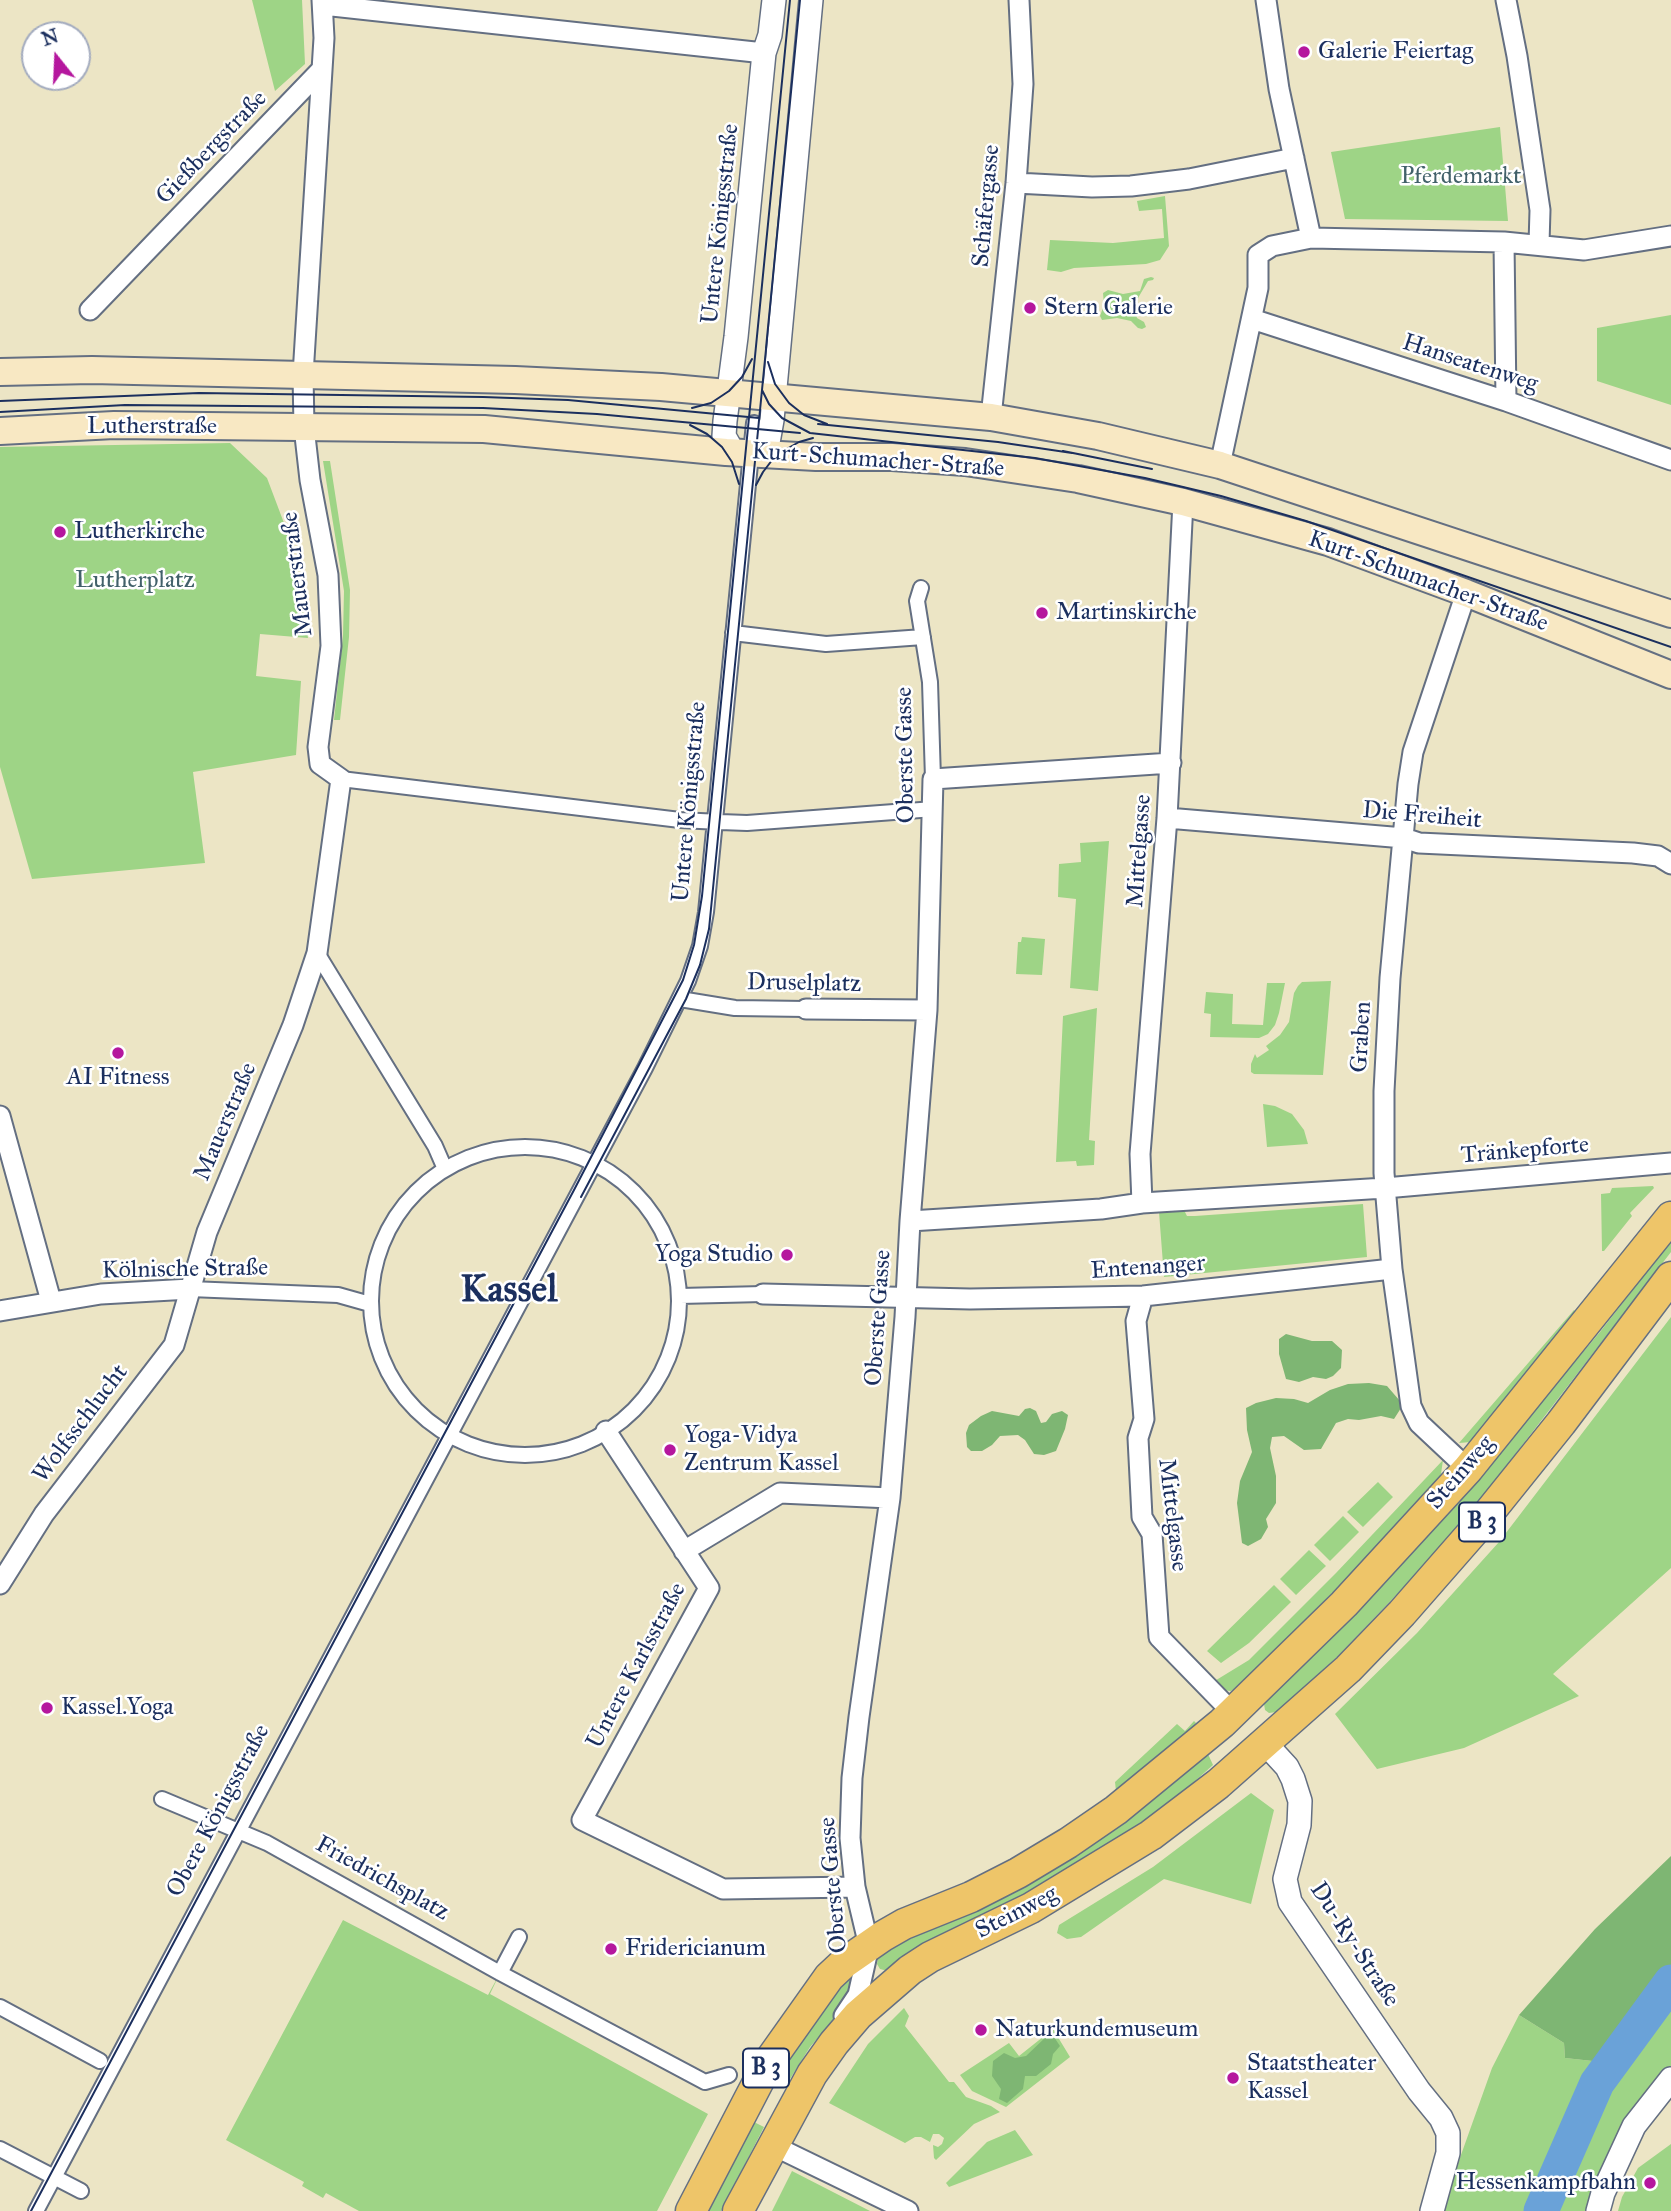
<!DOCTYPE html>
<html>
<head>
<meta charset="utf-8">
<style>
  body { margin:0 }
  #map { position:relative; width:1671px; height:2211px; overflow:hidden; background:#ece5c5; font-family:"IM FELL Great Primer",serif }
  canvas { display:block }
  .north { position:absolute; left:21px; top:21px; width:70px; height:70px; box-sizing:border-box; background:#fff; border:2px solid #a4acbf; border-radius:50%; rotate:342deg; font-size:19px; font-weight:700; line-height:28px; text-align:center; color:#1b2f5e }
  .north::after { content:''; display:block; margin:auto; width:24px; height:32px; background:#b5179e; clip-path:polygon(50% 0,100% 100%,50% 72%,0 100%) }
</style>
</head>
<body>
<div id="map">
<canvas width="1671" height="2211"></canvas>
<div class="north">N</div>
</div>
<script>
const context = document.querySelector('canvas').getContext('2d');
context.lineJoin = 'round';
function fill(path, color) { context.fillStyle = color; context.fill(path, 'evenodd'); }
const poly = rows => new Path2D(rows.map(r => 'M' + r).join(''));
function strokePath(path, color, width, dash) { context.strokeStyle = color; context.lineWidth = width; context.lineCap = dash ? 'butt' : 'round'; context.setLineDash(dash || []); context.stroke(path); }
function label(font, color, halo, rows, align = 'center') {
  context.font = font + ' "IM FELL Great Primer",serif'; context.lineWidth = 5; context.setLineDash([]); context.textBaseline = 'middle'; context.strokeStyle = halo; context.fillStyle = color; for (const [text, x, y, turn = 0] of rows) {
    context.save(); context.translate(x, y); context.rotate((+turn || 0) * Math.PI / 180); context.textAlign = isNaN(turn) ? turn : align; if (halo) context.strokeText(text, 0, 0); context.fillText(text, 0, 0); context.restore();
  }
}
const green = poly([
  [252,0,302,0,305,64,275,91],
  [1500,127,1508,221,1345,219,1331,152],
  [1165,196,1169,246,1160,260,1146,264,1074,268,1061,272,1047,270,1050,240,1113,243,1164,238,1162,209,1139,211,1137,201],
  [1151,277,1154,278,1153,280,1148,281,1138,298,1135,311,1137,318,1144,322,1146,327,1142,329,1138,328,1131,321,1117,318,1102,320,1100,316,1104,305,1103,293,1108,290,1123,294,1140,291,1144,279],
  [1671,315,1671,405,1597,381,1597,328],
  [230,443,267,478,290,539,308,638,260,634,256,676,301,681,296,755,193,772,205,863,32,879,0,767,0,447],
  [323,461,330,461,350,590,349,637,340,720,334,720,343,636,344,591],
  [1109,841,1098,991,1070,988,1076,899,1058,897,1059,864,1081,862,1080,843],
  [1022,937,1045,939,1042,975,1016,974,1018,942,1021,942],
  [1331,981,1323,1075,1254,1074,1251,1072,1251,1064,1255,1054,1257,1058,1269,1050,1266,1046,1280,1035,1289,1022,1294,993,1298,986,1302,982],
  [1267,983,1285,983,1279,1013,1275,1025,1268,1034,1259,1038,1210,1037,1211,1014,1204,1013,1206,992,1233,994,1232,1024,1263,1025],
  [1097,1008,1089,1140,1095,1141,1094,1165,1077,1166,1076,1161,1056,1162,1063,1016],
  [1263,1104,1275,1106,1292,1114,1304,1130,1308,1144,1267,1147],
  [1653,1186,1654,1188,1630,1213,1632,1216,1604,1251,1602,1251,1601,1194,1610,1193,1612,1188],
  [1363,1204,1367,1257,1164,1277,1159,1212,1184,1210,1187,1216,1195,1216],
  [1671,1241,1671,1252,1470,1513,1423,1567,1338,1656,1288,1704,1276,1712,1269,1713,1265,1710,1264,1704,1363,1604,1455,1504,1600,1332],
  [1574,1310,1577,1313,1471,1442,1459,1443],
  [1671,1317,1671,1568,1553,1674,1579,1696,1464,1748,1377,1769,1335,1714,1417,1633,1499,1542],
  [1443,1460,1441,1474,1436,1483,1346,1579,1243,1683,1231,1691,1220,1690,1213,1682,1249,1660,1336,1573],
  [1378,1482,1393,1497,1363,1527,1347,1512],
  [1343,1516,1359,1532,1330,1561,1314,1545],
  [1309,1550,1326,1566,1296,1595,1280,1579],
  [1274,1585,1291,1602,1249,1643,1221,1663,1207,1651],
  [1194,1721,1196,1723,1191,1730,1116,1791,1115,1782,1177,1724,1185,1731],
  [1208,1754,1213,1765,1166,1807,1086,1860,888,1971,880,1969,877,1964,878,1958,885,1952,1094,1842,1149,1802],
  [1251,1793,1274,1810,1251,1904,1164,1879,1081,1937,1067,1939,1057,1933,1059,1925,1153,1867],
  [343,1920,488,1995,500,1973,490,1994,708,2114,657,2211,359,2211,326,2193,323,2198,302,2186,304,2182,226,2140],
  [850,1979,852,1980,852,1985,838,2015,810,2047,785,2087,774,2082,792,2052,827,2001],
  [1671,1990,1671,2070,1590,2211,1441,2211,1492,2068,1519,2015,1564,2043,1565,2058,1602,2062,1615,2071],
  [904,2008,909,2016,905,2026,949,2082,954,2082,966,2097,991,2106,1000,2112,974,2124,936,2160,934,2158,933,2145,938,2147,942,2144,944,2138,939,2134,933,2134,930,2142,921,2137,915,2137,905,2143,829,2103,868,2044],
  [1053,2029,1070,2057,1006,2107,972,2091,960,2075,1009,2043,1019,2056],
  [754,2122,764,2127,721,2211,708,2211],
  [1015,2130,1033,2155,949,2187,946,2183,987,2142],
  [1671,2144,1671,2211,1618,2211,1622,2197,1638,2168],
  [792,2171,870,2211,772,2211]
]);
const forest = poly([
  [1286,1334,1312,1341,1332,1341,1342,1350,1341,1368,1333,1376,1326,1379,1313,1377,1299,1382,1286,1379,1279,1354,1279,1339],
  [1369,1383,1387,1386,1400,1401,1401,1408,1394,1419,1381,1416,1359,1420,1348,1419,1336,1423,1321,1449,1304,1450,1284,1436,1272,1437,1270,1448,1276,1476,1276,1503,1266,1519,1268,1527,1261,1539,1248,1546,1242,1543,1237,1503,1240,1481,1252,1452,1247,1430,1246,1408,1256,1403,1276,1398,1294,1399,1308,1403,1330,1390,1348,1384],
  [1030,1408,1036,1411,1041,1423,1046,1422,1052,1414,1062,1411,1068,1415,1065,1429,1056,1451,1044,1455,1034,1454,1025,1440,1018,1435,1000,1436,992,1445,982,1451,971,1451,967,1447,966,1433,969,1425,981,1416,992,1411,1019,1416,1025,1409],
  [1671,1856,1671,1972,1654,1993,1605,2065,1602,2062,1565,2058,1564,2043,1519,2015,1595,1929],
  [1048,2035,1054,2037,1060,2046,1053,2054,1051,2064,1036,2076,1025,2076,1023,2089,1007,2103,999,2099,1001,2089,992,2076,993,2061,1004,2053,1015,2058,1026,2056]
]);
const river = poly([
  [1541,2211,1597,2083,1671,1982]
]);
const pedestrian = poly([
  [921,588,917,601,930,682,933,779],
  [733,633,826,644,923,637],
  [341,779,680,820,720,822,747,823,934,809],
  [317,953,435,1146,445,1169],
  [680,999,735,1008,806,1009],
  '371 1301a154 154 0 1 1 308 0a154 154 0 1 1-308 0Z',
  [190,1289,338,1295,370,1304],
  [680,1296,763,1294],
  [162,1799,267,1843,500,1973,705,2082,729,2075],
  [500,1973,519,1937],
  [0,2007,100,2061],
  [0,2149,81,2191],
  [36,2211,645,1068,688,981,700,946,706,912,754,423]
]);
const minor = poly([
  [1266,0,1279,89,1311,238],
  [1506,0,1517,56,1540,210,1539,244],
  [323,5,764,53],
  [1016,183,1092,187,1131,186,1189,179,1294,158],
  [1504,242,1506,401],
  [90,310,322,69],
  [1252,319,1506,401,1671,460],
  [991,417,1016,183,1023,84,1019,0],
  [1220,465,1258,288,1258,255,1272,246,1311,238,1504,242,1584,250,1671,236],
  [1466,593,1413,752,1408,784,1390,978,1384,1091,1384,1173,1392,1269,1411,1406,1419,1423,1468,1469],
  [1167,818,1404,838,1419,843,1633,853,1658,856,1671,864],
  [806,1009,927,1010],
  [0,1116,51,1301],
  [1142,1203,1140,1154,1167,818,1183,502],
  [910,1221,1101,1209,1142,1203,1385,1188,1671,1163],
  [763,1294,970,1299,1143,1296,1392,1269],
  [1143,1296,1136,1321,1144,1419,1138,1438,1142,1517,1152,1534,1159,1637,1232,1712],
  [0,1311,101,1294,190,1289],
  [606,1431,709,1588,582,1820,723,1889,855,1887],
  [684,1551,780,1493,890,1498],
  [0,1584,44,1514,174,1345,207,1232,293,1025,317,953,341,779,320,764,318,747,331,646,328,575,310,480,304,427,303,375,324,38,322,0],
  [844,2016,858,1995,869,1946,855,1887,850,1838,852,1778,859,1717,890,1498,905,1317,910,1221,927,1010,933,779,1171,763],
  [772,2145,908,2211]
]);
const tertiary = poly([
  [733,452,724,436,725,421,736,337,764,53,770,35,774,0],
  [766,454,772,420,811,0],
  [1265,1743,1287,1767,1293,1779,1300,1801,1299,1825,1285,1879,1290,1902,1419,2091,1441,2118,1448,2133,1448,2153,1432,2211],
  [1598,2211,1603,2193,1634,2126,1671,2079]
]);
const secondary = poly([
  [0,372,92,370,515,380,661,387,991,417,1098,436,1220,465,1671,614],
  [0,431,114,425,484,429,726,452,816,457,892,457,965,462,1078,479,1183,502,1328,542,1466,593,1671,675]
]);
const primary = poly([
  [691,2211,768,2063,829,1977,844,1963,883,1936,904,1924,971,1897,1018,1873,1068,1843,1116,1810,1222,1723,1344,1604,1468,1469,1671,1217],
  [738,2211,812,2074,834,2043,858,2015,910,1970,930,1957,1031,1908,1151,1835,1218,1784,1348,1669,1402,1613,1479,1525,1561,1423,1671,1277]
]);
const tram = poly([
  [766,348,800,0],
  [768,362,775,384,789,403,804,415,827,424],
  [762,390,769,404,782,418,810,433,1035,458,1145,478,1221,496,1306,521,1671,647],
  [0,401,199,393,483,397,568,400,759,418],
  [692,408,711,403,729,391,742,377,752,359],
  [0,412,125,405,483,408,597,414,800,433],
  [818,424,998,442,1072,453],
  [690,425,707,434,722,447,732,462,739,484],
  [1063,451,1152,469],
  [756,485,763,472,776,455,799,442,813,438],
  [581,1197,686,999,700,965,709,929,767,339],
  [31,2211,574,1190,683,980,694,945,702,896,790,0]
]);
const markers = [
  [1304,52,7,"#b5179e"],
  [1030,308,7,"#b5179e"],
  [60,532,7,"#b5179e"],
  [1042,613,7,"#b5179e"],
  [118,1053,7,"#b5179e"],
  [787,1255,7,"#b5179e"],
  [670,1450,7,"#b5179e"],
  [47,1708,7,"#b5179e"],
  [611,1949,7,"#b5179e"],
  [981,2030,7,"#b5179e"],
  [1233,2078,7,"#b5179e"],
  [1650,2183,7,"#b5179e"]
];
const shields = [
  [1482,1522,46],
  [766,2068,46]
];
const shieldNames = [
  ["B 3",1482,1522],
  ["B 3",766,2068]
];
const poiNames = [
  ["Galerie Feiertag",1318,52],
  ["Stern Galerie",1044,308],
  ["Lutherkirche",74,532],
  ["Martinskirche",1056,613],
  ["AI Fitness",118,1078,"center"],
  ["Yoga Studio",773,1255,"right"],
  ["Yoga-Vidya",684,1436],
  ["Zentrum Kassel",684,1464],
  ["Kassel.Yoga",61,1708],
  ["Fridericianum",625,1949],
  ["Naturkundemuseum",995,2030],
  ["Staatstheater",1247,2064],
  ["Kassel",1247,2092],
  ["Hessenkampfbahn",1636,2183,"right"]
];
const streetNames = [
  ["Gießbergstraße",212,148,-46],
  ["Schäfergasse",987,206,-85],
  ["Untere Königsstraße",721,224,-84],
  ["Hanseatenweg",1470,364,18],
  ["Lutherstraße",152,427],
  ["Kurt-Schumacher-Straße",878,461,4],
  ["Mauerstraße",298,574,-97],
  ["Kurt-Schumacher-Straße",1428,582,20],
  ["Oberste Gasse",906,755,-91],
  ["Untere Königsstraße",690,802,-85],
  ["Die Freiheit",1422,816,5],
  ["Mittelgasse",1140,851,-86],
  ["Druselplatz",804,984,1],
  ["Graben",1362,1037,-87],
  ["Mauerstraße",226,1122,-67],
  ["Tränkepforte",1525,1151,-5],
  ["Entenanger",1148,1268,-4],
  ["Kölnische Straße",185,1270,-1],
  ["Oberste Gasse",879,1318,-86],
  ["Wolfsschlucht",81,1424,-53],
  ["Steinweg",1461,1473,-49],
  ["Mittelgasse",1172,1515,83],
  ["Untere Karlsstraße",637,1666,-62],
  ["Obere Königsstraße",219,1811,-62],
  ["Friedrichsplatz",382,1879,29],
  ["Oberste Gasse",834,1885,-95],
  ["Steinweg",1017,1913,-27],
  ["Du-Ry-Straße",1354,1945,57]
];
const parkNames = [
  ["Pferdemarkt",1461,177],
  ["Lutherplatz",135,581]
];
const townNames = [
  ["Kassel",509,1292]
];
fill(green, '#9ed486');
fill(forest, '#7eb673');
strokePath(river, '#6aa2d8', 35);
strokePath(pedestrian, '#646f82', 18);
strokePath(minor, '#646f82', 23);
strokePath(tertiary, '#646f82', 26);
strokePath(secondary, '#646f82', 30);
strokePath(primary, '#646f82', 33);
strokePath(pedestrian, '#fff', 14);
strokePath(minor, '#fff', 19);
strokePath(tertiary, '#fff', 23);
strokePath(secondary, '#f8e8c3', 26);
strokePath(primary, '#eec569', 30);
strokePath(tram, '#1b2f5e', 2);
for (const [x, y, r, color] of markers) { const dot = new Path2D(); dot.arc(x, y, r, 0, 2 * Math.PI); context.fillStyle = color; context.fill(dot); strokePath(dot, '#fff', 2.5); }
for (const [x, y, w] of shields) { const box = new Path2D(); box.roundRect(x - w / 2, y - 19.5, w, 39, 5); context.fillStyle = '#fff'; context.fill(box); strokePath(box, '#1b2f5e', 2); }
label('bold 23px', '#1b2f5e', null, shieldNames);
label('24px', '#1b2f5e', '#fff', poiNames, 'left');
label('24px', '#1b2f5e', '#fff', streetNames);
label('24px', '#42616a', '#fff', parkNames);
label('bold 38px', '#1b2f5e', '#fff', townNames);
</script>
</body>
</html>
